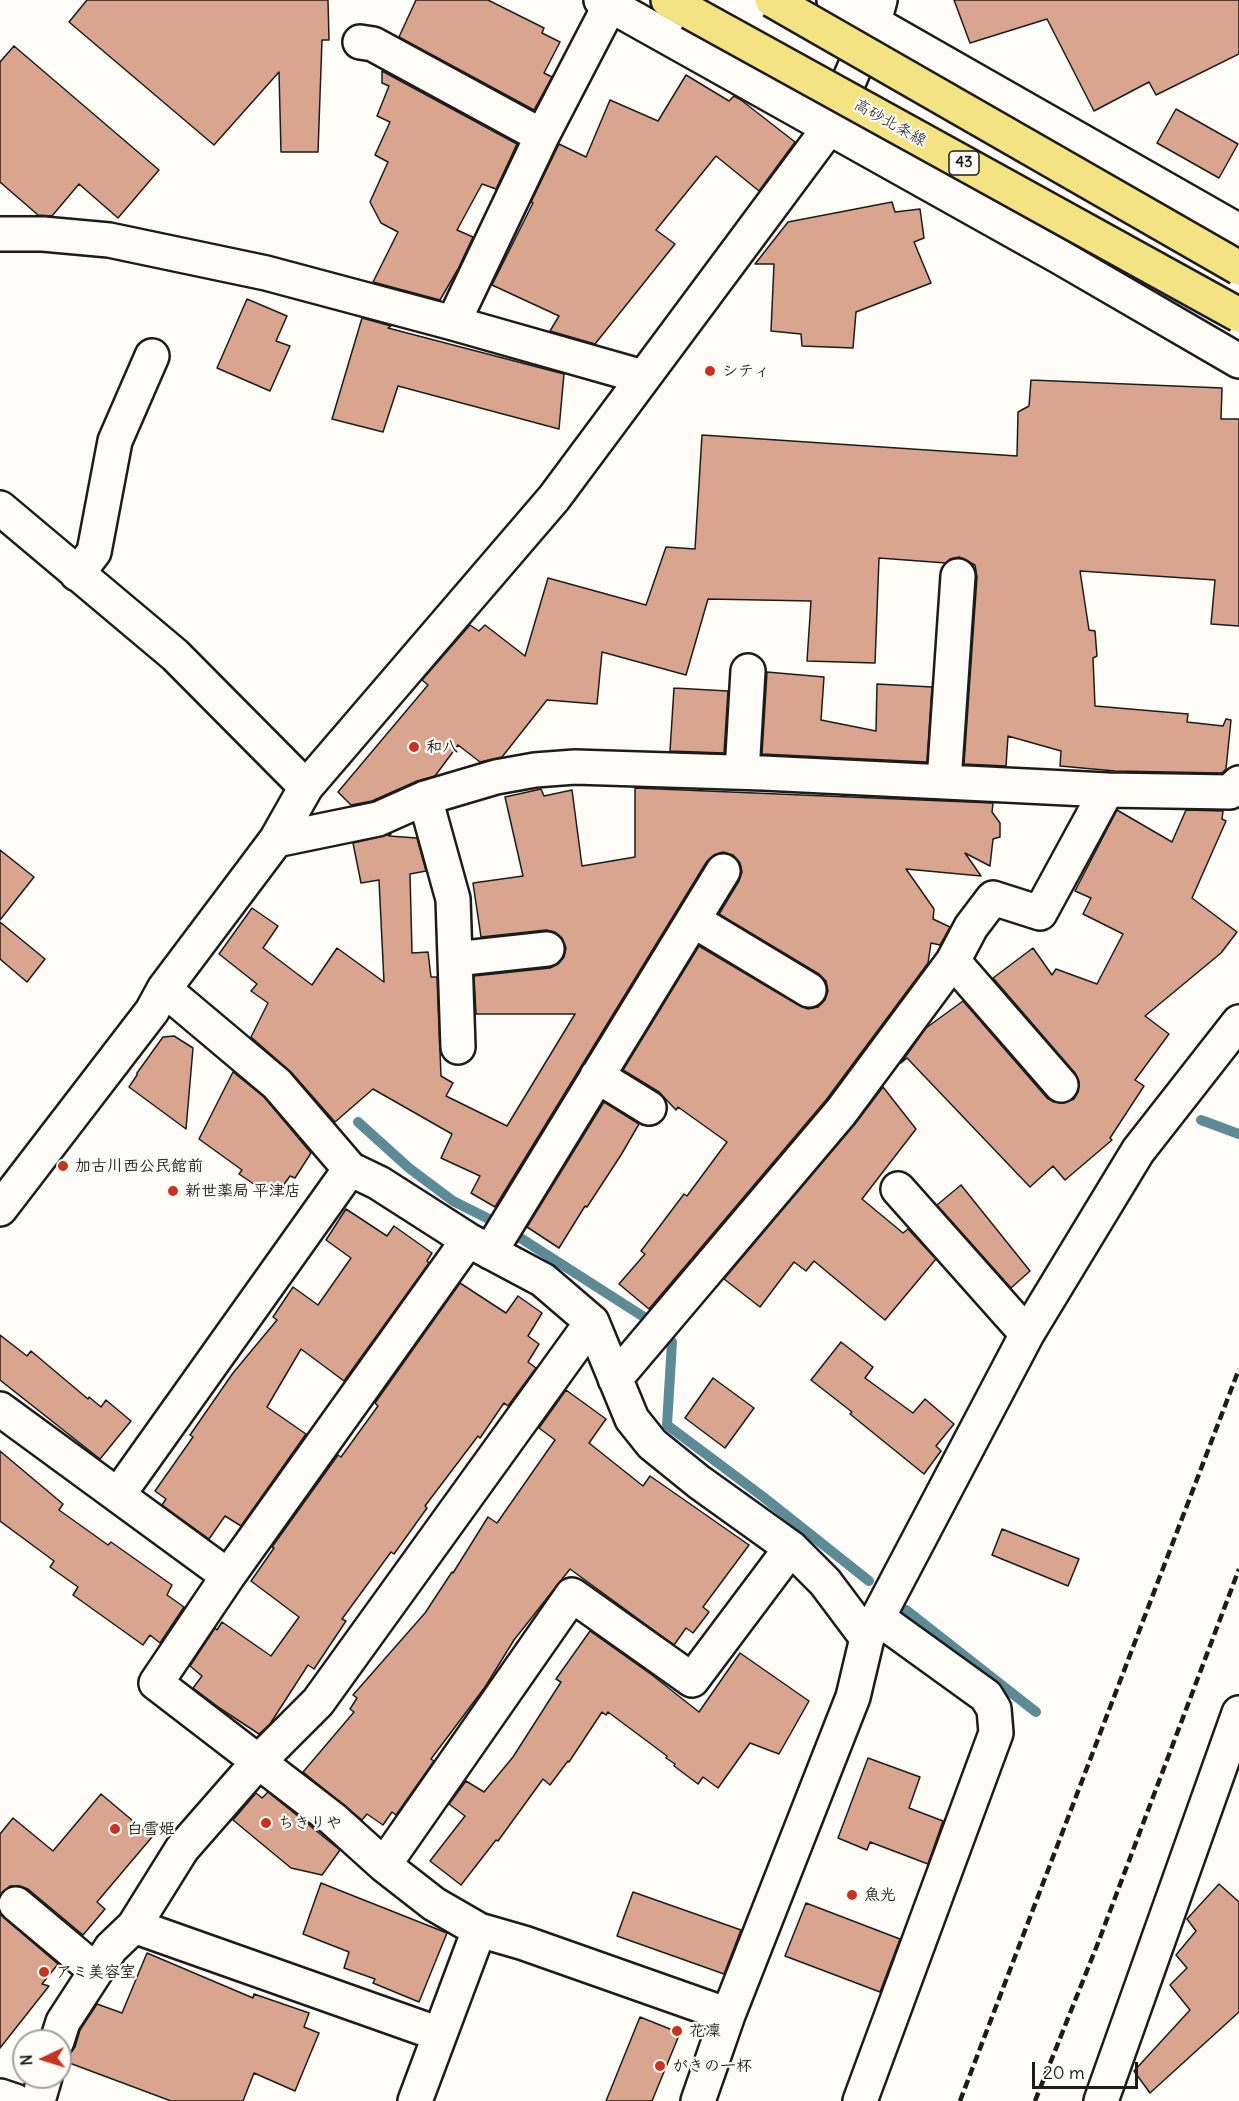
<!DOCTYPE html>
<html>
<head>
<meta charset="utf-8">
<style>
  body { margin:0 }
  #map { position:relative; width:1239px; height:2101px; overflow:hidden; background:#fdfcf7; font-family:Delius,sans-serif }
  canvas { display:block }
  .north { position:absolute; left:12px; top:2029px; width:60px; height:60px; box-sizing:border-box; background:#fdfcf7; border:2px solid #a3a29f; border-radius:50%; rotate:266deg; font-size:16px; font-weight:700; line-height:24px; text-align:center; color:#1c1c1c }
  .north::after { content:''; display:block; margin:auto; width:21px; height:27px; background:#c8321e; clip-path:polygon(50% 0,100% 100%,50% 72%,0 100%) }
  .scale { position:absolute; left:1032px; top:2062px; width:106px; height:27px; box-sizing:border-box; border:3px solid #1c1c1c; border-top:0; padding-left:8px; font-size:18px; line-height:21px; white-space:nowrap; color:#1c1c1c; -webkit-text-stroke:4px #fdfcf7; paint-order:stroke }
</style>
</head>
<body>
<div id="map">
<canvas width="1239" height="2101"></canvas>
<div class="north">N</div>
<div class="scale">20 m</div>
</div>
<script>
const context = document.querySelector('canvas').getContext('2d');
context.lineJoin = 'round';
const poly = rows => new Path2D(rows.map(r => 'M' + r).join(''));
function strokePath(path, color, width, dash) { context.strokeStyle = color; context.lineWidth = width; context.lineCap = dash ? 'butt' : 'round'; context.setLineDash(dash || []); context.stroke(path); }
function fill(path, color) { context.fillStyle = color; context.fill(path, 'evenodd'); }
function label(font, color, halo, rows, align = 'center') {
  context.font = font + ' Delius,"Klee One",sans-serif'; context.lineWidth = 4.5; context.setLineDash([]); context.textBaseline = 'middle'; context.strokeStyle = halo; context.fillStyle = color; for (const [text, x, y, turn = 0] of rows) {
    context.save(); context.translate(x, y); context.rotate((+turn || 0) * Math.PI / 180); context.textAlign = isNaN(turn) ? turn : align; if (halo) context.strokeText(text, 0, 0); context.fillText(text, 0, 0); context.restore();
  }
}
const stream = poly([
  [1201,1120,1239,1134],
  [358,1122,409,1168,453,1201,497,1223,647,1319,672,1342,667,1425,762,1496,869,1581],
  [906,1610,1036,1712]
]);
const building = poly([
  [87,0,328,0,329,40,322,40,318,152,281,152,279,72,214,145,69,22,87,0],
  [416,0,488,0,544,28,542,33,560,42,544,73,552,77,534,110,399,37,416,0],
  [954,0,1239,0,1239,54,1156,95,1149,82,1094,111,1047,19,970,43,954,0],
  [14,46,159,170,118,218,79,184,52,216,38,215,0,182,0,62,14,46],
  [382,71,517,144,496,189,482,184,457,230,473,237,458,269,440,300,373,282,398,232,381,223,370,202,388,162,375,155,390,122,377,116,389,86,382,83,382,71],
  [686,75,729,101,734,96,741,100,795,142,759,191,716,156,656,230,675,244,595,344,550,331,559,316,492,285,533,203,531,202,559,144,586,157,610,100,658,121,686,75],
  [1176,109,1238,144,1219,178,1157,143,1176,109],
  [892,202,895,212,920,209,924,238,914,242,931,283,856,312,853,348,802,346,801,334,771,331,774,264,755,264,788,222,892,202],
  [247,299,287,316,276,341,290,346,270,391,217,368,247,299],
  [362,318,391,326,388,328,564,374,559,429,398,386,383,432,332,419,362,318],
  [1031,380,1222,388,1221,419,1239,419,1239,626,1211,624,1215,580,1080,571,1089,630,1095,631,1097,656,1093,658,1095,706,1188,714,1187,722,1223,726,1226,719,1231,720,1226,769,1222,773,1115,771,1060,766,1061,751,1008,736,1006,766,964,764,977,577,975,565,959,557,950,559,946,563,879,558,875,663,807,661,811,601,708,599,686,675,602,652,597,704,547,700,502,757,480,762,458,745,435,776,417,781,372,801,351,805,338,792,428,685,422,680,470,625,479,631,485,625,525,656,548,578,646,605,666,547,695,549,702,435,1017,456,1018,412,1029,406,1031,380],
  [767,672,824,677,821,720,876,731,877,684,932,687,927,762,762,754,767,672],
  [674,688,728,691,724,753,670,751,674,688],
  [635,788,993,803,992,812,1000,823,1000,837,993,839,990,866,965,853,981,876,906,869,934,909,933,919,950,927,940,945,931,943,928,963,826,1100,649,1309,619,1284,645,1254,641,1251,684,1194,687,1196,727,1142,678,1107,676,1110,659,1092,623,1070,699,946,800,1006,808,1009,818,1007,825,1000,828,991,826,981,819,974,719,914,739,881,742,872,740,863,733,855,723,852,714,855,707,861,495,1207,471,1193,480,1176,441,1158,452,1134,373,1089,335,1122,291,1072,251,1037,268,1003,251,991,257,984,219,954,252,908,278,926,263,948,312,985,337,948,384,982,379,880,361,883,353,843,391,834,389,836,417,838,426,871,410,874,412,953,428,952,431,977,437,977,441,1076,453,1083,446,1096,507,1126,575,1014,476,1014,474,976,550,968,558,964,564,957,566,948,562,938,555,932,546,930,481,937,473,883,523,876,505,797,541,789,544,796,572,790,582,866,635,857,635,788],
  [1117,810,1172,842,1186,810,1223,811,1222,819,1226,821,1192,898,1237,932,1221,953,1145,1016,1169,1034,1135,1080,1144,1086,1110,1138,1112,1140,1065,1180,1053,1166,1030,1187,907,1058,901,1063,926,1028,963,1001,1047,1098,1054,1102,1064,1103,1074,1099,1078,1092,1079,1082,1075,1073,993,978,1033,948,1052,975,1056,969,1097,984,1123,934,1083,914,1091,898,1075,891,1117,810],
  [0,850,34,877,0,920,0,850],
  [0,922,45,959,27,982,0,959,0,922],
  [174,1036,193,1048,186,1129,129,1087,137,1075,137,1073,163,1037,174,1036],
  [233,1072,264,1097,311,1153,295,1178,290,1176,280,1190,270,1185,264,1191,239,1174,242,1170,199,1139,233,1072],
  [883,1087,916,1129,862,1199,903,1233,908,1229,936,1259,885,1320,814,1261,806,1271,794,1262,760,1307,724,1279,855,1124,883,1087],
  [604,1102,639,1124,621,1155,587,1207,585,1206,559,1248,527,1227,604,1102],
  [961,1185,1030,1271,1011,1288,937,1205,961,1185],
  [346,1209,387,1236,394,1226,432,1253,427,1261,429,1263,344,1381,301,1349,267,1407,306,1434,241,1526,225,1516,209,1539,162,1505,166,1499,155,1491,193,1437,190,1435,233,1373,277,1320,273,1317,293,1287,318,1305,351,1258,326,1240,346,1209],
  [460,1283,506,1313,518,1296,542,1313,528,1336,539,1344,528,1362,536,1368,508,1406,504,1403,480,1438,478,1436,425,1506,427,1508,394,1554,391,1552,342,1619,346,1621,314,1669,308,1665,270,1724,259,1734,221,1709,193,1688,202,1676,190,1666,215,1628,217,1630,222,1622,271,1656,299,1617,251,1581,274,1548,272,1547,338,1455,341,1457,378,1406,375,1403,460,1283],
  [0,1335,27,1356,31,1351,88,1399,89,1397,101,1407,106,1400,131,1421,100,1459,0,1380,0,1335],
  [841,1342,873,1367,865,1378,913,1413,925,1399,954,1424,936,1446,941,1451,924,1474,850,1414,852,1412,811,1380,841,1342],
  [713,1378,754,1408,725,1448,685,1418,713,1378],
  [566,1390,606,1419,589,1443,643,1486,650,1476,749,1545,703,1607,709,1612,693,1633,686,1628,674,1645,570,1569,514,1640,485,1687,431,1759,434,1761,396,1815,392,1812,383,1825,367,1814,362,1820,303,1772,354,1712,350,1709,357,1698,353,1695,425,1613,452,1572,453,1573,488,1517,497,1523,555,1440,539,1428,566,1390],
  [0,1451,63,1504,59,1510,108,1545,111,1542,172,1585,167,1595,184,1607,160,1643,150,1635,143,1645,73,1595,78,1587,50,1567,54,1561,0,1521,0,1451],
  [1002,1529,1079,1559,1068,1586,992,1555,1002,1529],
  [590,1631,652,1675,699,1712,740,1653,809,1701,779,1754,750,1743,718,1788,703,1777,698,1784,674,1766,675,1764,666,1758,667,1756,608,1712,606,1715,602,1712,569,1762,568,1761,550,1785,543,1779,498,1841,496,1840,461,1885,430,1861,465,1816,449,1804,466,1781,484,1792,513,1757,561,1682,556,1679,590,1631],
  [868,1758,920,1777,909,1808,943,1821,928,1864,870,1842,867,1850,838,1838,868,1758],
  [268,1792,340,1850,322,1875,291,1868,233,1820,256,1793,262,1798,268,1792],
  [101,1794,152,1837,97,1902,105,1909,83,1935,28,1889,19,1886,10,1886,0,1895,0,1834,13,1818,53,1851,101,1794],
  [321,1883,447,1933,419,2002,373,1983,375,1979,344,1968,349,1952,303,1934,321,1883],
  [1219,1884,1239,1902,1239,2012,1150,2093,1134,2071,1190,2010,1170,1985,1187,1968,1176,1955,1196,1931,1187,1919,1219,1884],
  [633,1892,741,1930,724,1974,617,1936,633,1892],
  [806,1903,900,1939,880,1992,785,1956,806,1903],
  [0,1913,4,1918,58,1964,42,1984,49,1986,0,2048,0,1913],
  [147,1953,253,1998,254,1994,309,2013,304,2027,319,2033,295,2091,254,2073,243,2101,171,2101,64,2061,75,2047,80,2030,97,2004,122,2013,147,1953],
  [640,2017,680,2033,652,2101,606,2101,640,2017]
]);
const minor = poly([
  [601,0,1060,257,1239,361],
  [834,0,1239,231],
  [360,42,373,44,542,136],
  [0,234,43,234,109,240,266,273,453,323,643,377],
  [453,323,542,136,610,5],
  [0,508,175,655,306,787],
  [77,574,94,552,115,441,152,356],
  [742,772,748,671],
  [944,782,958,576],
  [425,798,453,899,458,1047],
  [276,840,378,819,425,798,496,777,535,770,575,767,763,773,1107,790,1230,792,1239,783],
  [693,920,809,990],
  [455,959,547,949],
  [953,961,1061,1085],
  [164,989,277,1084,350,1169,379,1183,468,1240,543,1280,592,1322,632,1419,652,1444,699,1482,791,1548,825,1582,867,1638],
  [597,1076,649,1108],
  [898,1189,1027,1334],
  [0,1209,152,1011,164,989,276,840,306,787,554,498,829,128,874,22,880,0],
  [490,1252,723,871],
  [615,1379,841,1112,953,961,971,927,993,898,1040,913,1107,790],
  [0,1409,228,1576,156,1683,333,1819,384,1865,434,1904,479,1930,524,1943,728,2015],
  [118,1495,350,1169],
  [228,1576,468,1240],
  [384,1865,572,1595,692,1680,791,1548],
  [16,1904,96,1971],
  [134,1926,439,2034],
  [57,2041,63,2022,111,1948,134,1926,182,1849,259,1761,318,1702,592,1322],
  [0,2096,15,2101],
  [38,2101,45,2077],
  [415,2101,479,1930],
  [698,2101,728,2015,853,1697,867,1638,1027,1334,1138,1151,1239,1022],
  [860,2101,996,1733,994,1709,986,1696,878,1618],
  [1101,2101,1239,1713]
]);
const major = poly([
  [668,0,690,12]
]);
const rail = poly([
  [960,2101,1239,1369],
  [1035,2101,1098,1943,1239,1569]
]);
const majorBridge = poly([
  [772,0,1239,268],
  [690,12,1239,315]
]);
const markers = [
  [710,371,6,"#c8321e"],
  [414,747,6,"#c8321e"],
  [63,1166,6,"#c8321e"],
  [173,1191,6,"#c8321e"],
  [266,1823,6,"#c8321e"],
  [115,1829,6,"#c8321e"],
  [852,1895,6,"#c8321e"],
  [44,1972,6,"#c8321e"],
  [677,2031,6,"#c8321e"],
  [660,2066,6,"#c8321e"]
];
const shields = [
  [964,163,30]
];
const shieldNames = [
  ["43",964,163]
];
const streetNames = [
  ["高砂北条線",890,123,29]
];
const poiNames = [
  ["シティ",722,371],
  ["和八",426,747],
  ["加古川西公民館前",75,1166],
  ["新世薬局 平津店",185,1191],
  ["ちきりや",278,1823],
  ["白雪姫",127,1829],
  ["魚光",864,1895],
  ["アミ美容室",56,1972],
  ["花凜",689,2031],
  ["がきの一杯",672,2066]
];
strokePath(stream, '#5c8a96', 10);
fill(building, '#daa58f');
strokePath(building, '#1c1c1c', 1.5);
strokePath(minor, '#1c1c1c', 38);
strokePath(major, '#1c1c1c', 38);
strokePath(minor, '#fdfcf7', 33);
strokePath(major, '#f4e382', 33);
strokePath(rail, '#1c1c1c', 4.5, [9, 4.5]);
strokePath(majorBridge, '#1c1c1c', 38, []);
strokePath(majorBridge, '#f4e382', 33);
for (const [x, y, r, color] of markers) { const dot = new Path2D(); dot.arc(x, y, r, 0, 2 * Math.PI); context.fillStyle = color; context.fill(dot); strokePath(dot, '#fdfcf7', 2); }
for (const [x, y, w] of shields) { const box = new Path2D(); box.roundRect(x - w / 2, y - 12, w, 24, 4.5); context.fillStyle = '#fdfcf7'; context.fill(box); strokePath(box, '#1c1c1c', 1.5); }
label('bold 15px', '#1c1c1c', null, shieldNames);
label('16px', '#1c1c1c', '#fdfcf7', streetNames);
label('bold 16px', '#1c1c1c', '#fdfcf7', poiNames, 'left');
</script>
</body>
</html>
